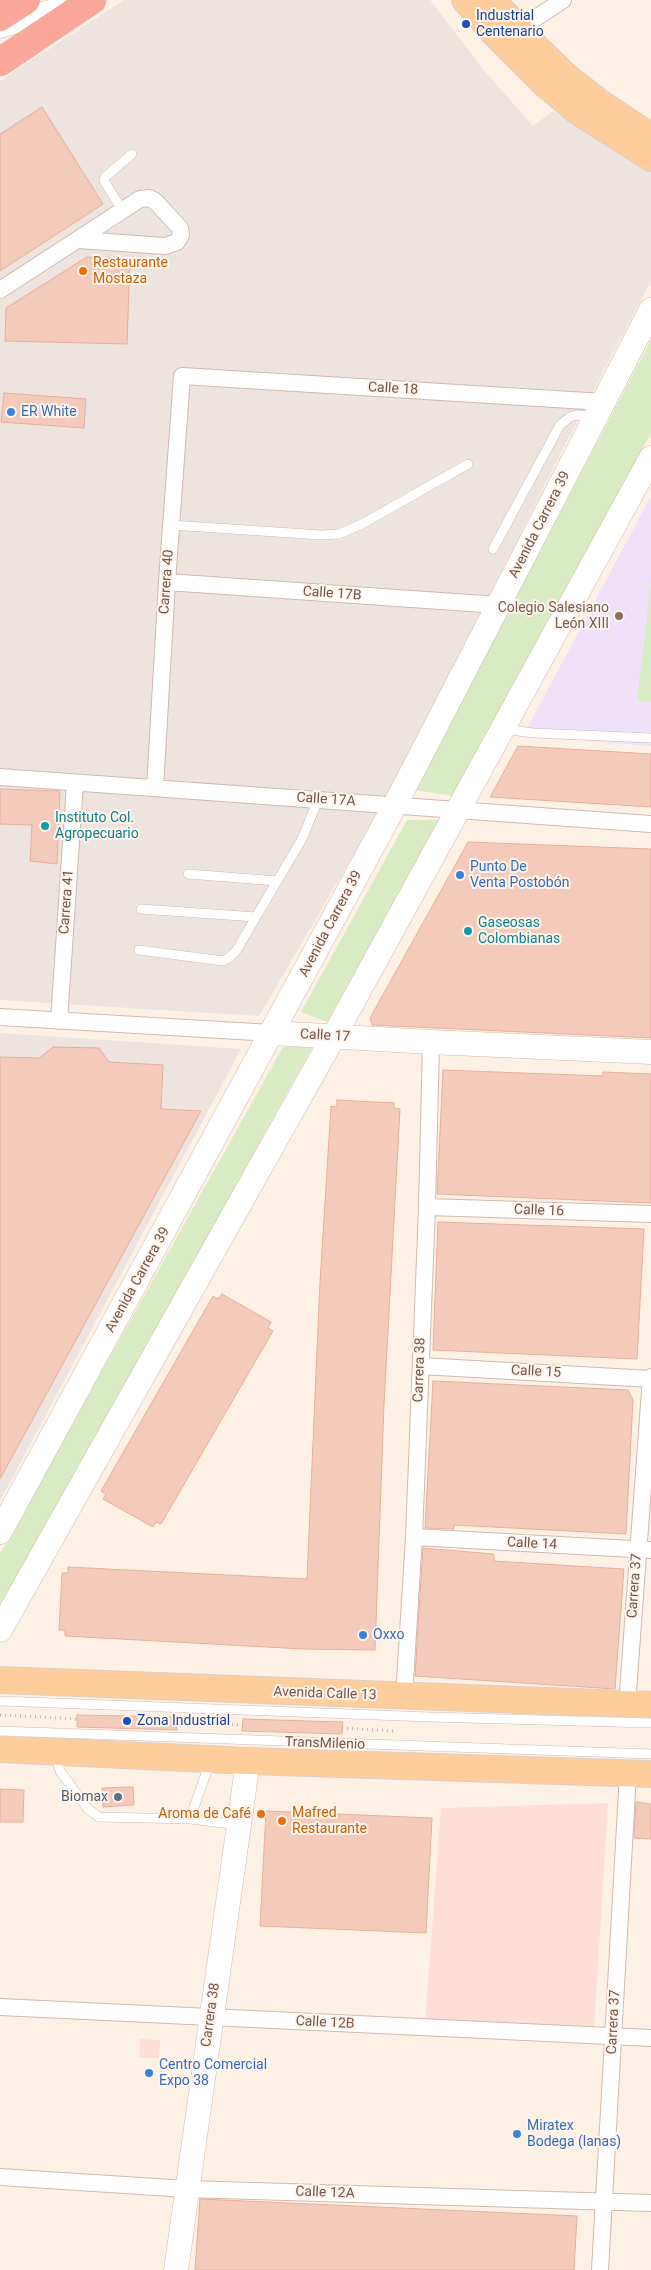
<!DOCTYPE html>
<html>
<head>
<meta charset="utf-8">
<style>
  body { margin:0 }
  canvas { display:block; background:#fdf1e5 }
</style>
</head>
<body>
<canvas width="651" height="2270"></canvas>
<script>
const context = document.querySelector('canvas').getContext('2d');
context.lineJoin = 'round';
function fill(path, color) { context.fillStyle = color; context.fill(path, 'evenodd'); }
const poly = rows => new Path2D(rows.map(r => 'M' + r).join(''));
function strokePath(path, color, width, dash) { context.strokeStyle = color; context.lineWidth = width; context.lineCap = dash ? 'butt' : 'round'; context.setLineDash(dash || []); context.stroke(path); }
function label(font, color, halo, rows, align = 'center') {
  context.font = font + ' Roboto,sans-serif'; context.lineWidth = 4; context.setLineDash([]); context.textBaseline = 'middle'; context.strokeStyle = halo; context.fillStyle = color; for (const [text, x, y, turn = 0] of rows) {
    context.save(); context.translate(x, y); context.rotate((+turn || 0) * Math.PI / 180); context.textAlign = isNaN(turn) ? turn : align; if (halo) context.strokeText(text, 0, 0); context.fillText(text, 0, 0); context.restore();
  }
}
const commercial = poly([
  [608,1803,594,2031,425,2023,441,1808],
  [140,2039,160,2040,159,2058,139,2058]
]);
const industrial = poly([
  [124,0,430,0,483,69,533,126,553,111,617,153,651,172,651,281,567,441,392,789,259,1016,0,1000,0,81],
  [0,1033,241,1049,0,1501]
]);
const education = poly([
  [651,496,651,746,523,736]
]);
const green = poly([
  [651,340,651,433,455,796,415,790],
  [651,583,651,702,637,701],
  [407,820,439,820,327,1022,301,1012],
  [313,1046,0,1611,0,1554,283,1047]
]);
const building = poly([
  [42,107,103,204,0,271,0,134,42,107],
  [87,257,130,259,127,344,5,341,6,308,87,257],
  [4,393,86,399,84,428,1,422,4,393],
  [518,746,651,754,651,807,490,797,518,746],
  [0,789,60,791,57,864,30,861,32,825,0,824,0,789],
  [468,842,651,849,651,1038,372,1025,370,1018,468,842],
  [53,1047,99,1048,109,1062,163,1065,161,1109,201,1111,0,1479,0,1057,39,1058,53,1047],
  [443,1070,603,1076,603,1072,651,1074,651,1203,437,1194,443,1070],
  [337,1100,394,1103,394,1108,400,1109,384,1404,375,1650,303,1649,65,1636,65,1630,59,1630,62,1573,68,1573,68,1567,307,1579,320,1282,331,1106,337,1107,337,1100],
  [438,1222,644,1229,637,1359,433,1350,438,1222],
  [222,1294,271,1322,268,1328,273,1331,161,1524,156,1522,153,1527,103,1499,106,1494,101,1491,213,1296,218,1299,222,1294],
  [433,1381,628,1390,633,1400,626,1534,454,1525,454,1529,425,1528,433,1381],
  [423,1548,494,1554,494,1561,624,1569,615,1689,415,1676,423,1548],
  [77,1715,177,1717,177,1730,77,1727,77,1715],
  [243,1719,343,1722,342,1734,242,1731,243,1719],
  [133,1787,134,1805,103,1807,102,1788,133,1787],
  [0,1789,24,1790,23,1822,0,1822,0,1789],
  [636,1802,651,1804,651,1839,634,1838,636,1802],
  [266,1811,432,1818,426,1933,260,1926,266,1811],
  [200,2199,577,2216,574,2270,195,2270,200,2199]
]);
const path = poly([
  [0,1715,77,1719],
  [177,1723,243,1725],
  [342,1728,394,1731]
]);
const lane = poly([
  [123,211,104,181,105,177,132,154],
  [171,525,321,535,339,534,362,524,468,464],
  [493,549,560,425,570,417,577,415,593,417],
  [504,729,533,733,651,738],
  [188,874,277,881],
  [141,909,256,917],
  [139,950,223,961,230,957,236,951,302,839,318,800],
  [0,1701,430,1717,651,1723],
  [0,1731,651,1754],
  [56,1755,60,1771,88,1809,99,1817,190,1819,210,1762],
  [190,1819,239,1825]
]);
const street = poly([
  [519,29,563,0],
  [0,290,140,199,149,198,155,201,180,228,181,235,177,242,165,246,78,240],
  [167,582,498,605],
  [0,777,651,824],
  [155,788,167,582,182,376,603,402],
  [0,1017,272,1033],
  [59,1021,75,783],
  [427,1207,651,1214],
  [421,1366,651,1379],
  [414,1537,651,1550],
  [404,1697,414,1537,427,1207,431,1042],
  [627,1705,651,1377],
  [0,2007,651,2038],
  [0,2177,187,2189,651,2203],
  [600,2270,628,1773]
]);
const secondary = poly([
  [0,26,75,5],
  [272,1033,431,1042,651,1052],
  [0,1532,395,805,651,310],
  [0,1630,334,1036,651,458],
  [176,2270,248,1761]
]);
const primary = poly([
  [465,0,494,33,544,83,577,111,651,158],
  [492,0,539,50,567,77,599,102,651,137],
  [0,1680,651,1705],
  [0,1749,248,1761,651,1774]
]);
const highway = poly([
  [0,17,26,0],
  [0,62,92,0]
]);
const markers = [
  [466,24,5,"#1a4fb4"],
  [83,271,5,"#e8710a"],
  [11,412,5,"#3f7fe0"],
  [619,616,5,"#8d6e63"],
  [45,826,5,"#0f9aa8"],
  [460,875,5,"#3f7fe0"],
  [468,931,5,"#0f9aa8"],
  [363,1635,5,"#3f7fe0"],
  [127,1721,5,"#1a4fb4"],
  [118,1797,5,"#5c6f8a"],
  [261,1814,5,"#e8710a"],
  [282,1821,5,"#e8710a"],
  [149,2073,5,"#3f7fe0"],
  [517,2134,5,"#3f7fe0"]
];
const transitNames = [
  ["Industrial",476,16],
  ["Centenario",476,32],
  ["Zona Industrial",137,1721]
];
const foodNames = [
  ["Restaurante",93,263],
  ["Mostaza",93,279],
  ["Mafred",292,1813],
  ["Restaurante",292,1829],
  ["Aroma de Café",251,1814,"right"]
];
const streetNames = [
  ["Calle 18",393,389,3],
  ["Avenida Carrera 39",540,525,-63],
  ["Carrera 40",167,582,-86],
  ["Calle 17B",332,594,4],
  ["Calle 17A",326,800,4],
  ["Carrera 41",67,902,-86],
  ["Avenida Carrera 39",331,924,-62],
  ["Calle 17",325,1036,3],
  ["Calle 16",539,1211,2],
  ["Avenida Carrera 39",138,1280,-61],
  ["Carrera 38",420,1370,-88],
  ["Calle 15",536,1372,3],
  ["Calle 14",532,1544,3],
  ["Carrera 37",635,1586,-86],
  ["Avenida Calle 13",325,1694,2],
  ["TransMilenio",325,1744,2],
  ["Carrera 38",211,2015,-82],
  ["Carrera 37",614,2022,-87],
  ["Calle 12B",325,2023,3],
  ["Calle 12A",325,2193,2]
];
const shopNames = [
  ["ER White",21,412],
  ["Punto De",470,867],
  ["Venta Postobón",470,883],
  ["Oxxo",373,1635],
  ["Centro Comercial",159,2065],
  ["Expo 38",159,2081],
  ["Miratex",527,2126],
  ["Bodega (lanas)",527,2142]
];
const educationNames = [
  ["Colegio Salesiano",609,608],
  ["León XIII",609,624]
];
const cultureNames = [
  ["Instituto Col.",55,818],
  ["Agropecuario",55,834],
  ["Gaseosas",478,923],
  ["Colombianas",478,939]
];
const serviceNames = [
  ["Biomax",108,1797]
];
fill(commercial, '#fedfd8');
fill(industrial, '#ede4df');
fill(education, '#eee1f9');
fill(green, '#d8ebc2');
fill(building, '#f4cbbb');
strokePath(building, '#e7af9b', 1);
strokePath(lane, '#d1b9ad', 10);
strokePath(street, '#d1b9ad', 18);
strokePath(secondary, '#d4b8aa', 25);
strokePath(primary, '#d9cfcc', 28);
strokePath(highway, '#d9cfcc', 29);
strokePath(path, '#d9ae9e', 3, [1, 4]);
strokePath(lane, '#fff', 9);
strokePath(street, '#fff', 16);
strokePath(secondary, '#fff', 24);
strokePath(primary, '#fecd9b', 26);
strokePath(highway, '#faa799', 28);
for (const [x, y, r, color] of markers) { const dot = new Path2D(); dot.arc(x, y, r, 0, 2 * Math.PI); context.fillStyle = color; context.fill(dot); strokePath(dot, '#fff5ec', 2); }
label('14px', '#164399', '#fff5ec', transitNames, 'left');
label('14px', '#c56008', '#fff5ec', foodNames, 'left');
label('14px', '#775449', '#fff5ec', streetNames);
label('14px', '#366cbe', '#fff5ec', shopNames, 'left');
label('14px', '#785e54', '#fff5ec', educationNames, 'right');
label('14px', '#0d838f', '#fff5ec', cultureNames, 'left');
label('14px', '#4e5e75', '#fff5ec', serviceNames, 'right');
</script>
</body>
</html>
